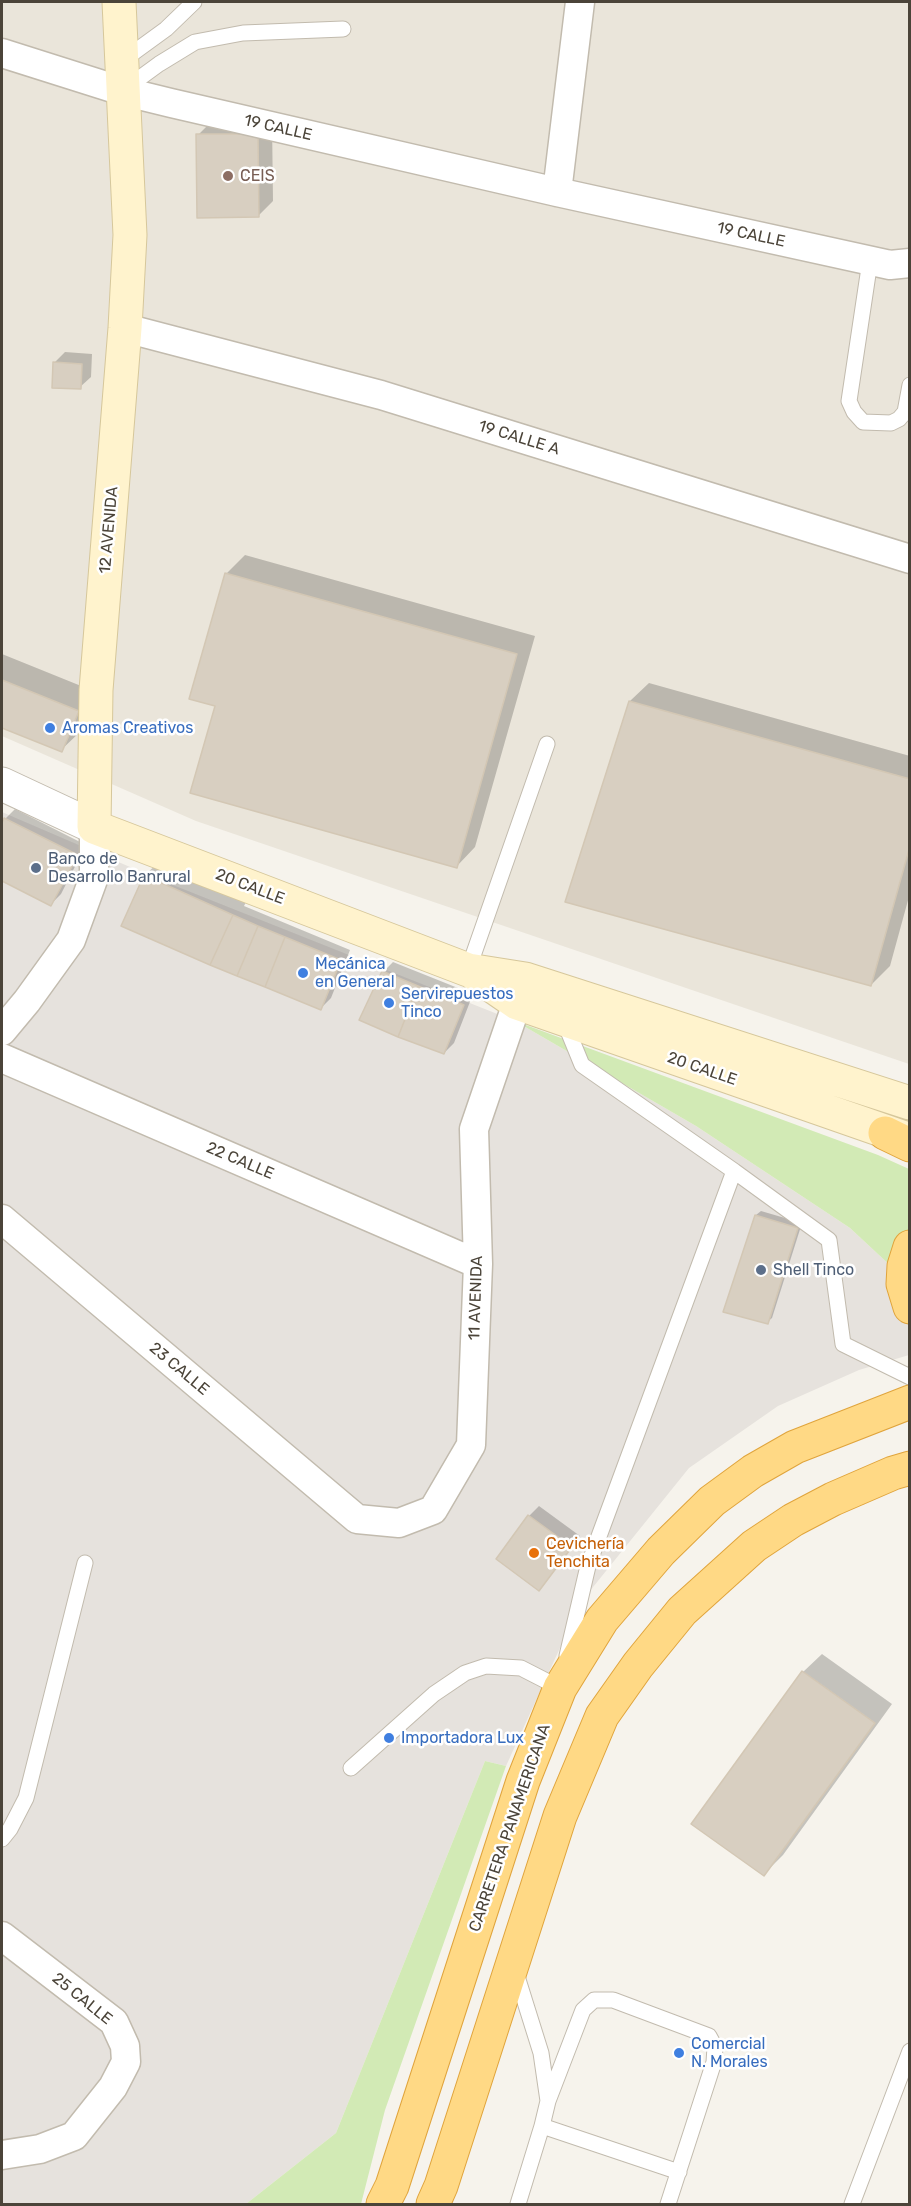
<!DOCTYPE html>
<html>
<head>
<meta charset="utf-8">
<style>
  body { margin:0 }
  #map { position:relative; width:911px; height:2206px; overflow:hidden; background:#f6f3ec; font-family:Rubik,sans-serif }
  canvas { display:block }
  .frame { position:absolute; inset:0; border:3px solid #4b4439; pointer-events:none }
</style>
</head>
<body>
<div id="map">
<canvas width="911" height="2206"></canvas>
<div class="frame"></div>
</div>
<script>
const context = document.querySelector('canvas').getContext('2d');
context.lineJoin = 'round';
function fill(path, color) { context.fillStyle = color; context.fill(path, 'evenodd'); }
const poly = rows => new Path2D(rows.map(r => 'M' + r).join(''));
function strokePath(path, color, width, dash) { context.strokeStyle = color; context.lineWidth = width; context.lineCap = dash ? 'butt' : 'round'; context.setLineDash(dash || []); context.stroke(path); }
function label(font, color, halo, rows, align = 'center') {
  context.font = font + ' Rubik,sans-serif'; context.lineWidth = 5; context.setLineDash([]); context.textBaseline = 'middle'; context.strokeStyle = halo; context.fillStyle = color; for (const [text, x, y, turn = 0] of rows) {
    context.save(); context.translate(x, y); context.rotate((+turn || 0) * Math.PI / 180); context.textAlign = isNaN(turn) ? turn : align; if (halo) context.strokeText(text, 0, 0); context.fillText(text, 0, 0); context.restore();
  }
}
const residential = poly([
  [2,2,909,2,909,1064,196,821,2,736]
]);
const industrial = poly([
  [2,812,158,879,515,1021,696,1126,850,1228,909,1283,909,1355,859,1370,778,1406,689,1468,581,1602,506,1766,485,1761,336,2133,246,2204,2,2204]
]);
const green = poly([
  [515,1021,878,1155,909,1169,909,1283,850,1228,696,1126],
  [485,1761,506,1766,385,2110,361,2204,246,2204,336,2133]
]);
const shadow = poly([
  [213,120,272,120,273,201,259,215,198,135],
  [65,352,92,354,91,377,80,387,55,362],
  [245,555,535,636,475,847,457,866,217,705,226,574],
  [2,654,96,692,80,732,61,750,2,727],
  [649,683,910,756,910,893,890,966,871,985,630,701],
  [15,809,86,845,61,894,51,904,2,880,2,826,5,819],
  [160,861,247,900,244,906,350,950,331,998,321,1008,123,925,145,875],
  [393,962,473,994,454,1043,444,1053,383,972],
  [761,1211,802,1223,772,1318,767,1322,756,1215],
  [539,1506,580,1536,548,1579,538,1589,498,1559,529,1516],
  [822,1654,892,1704,783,1855,764,1874,803,1672]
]);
const building = poly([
  [196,134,258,134,259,217,197,218,196,134],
  [53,362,82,364,81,389,52,388,53,362],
  [225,573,517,654,457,868,190,793,215,706,189,699,225,573],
  [2,680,79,711,62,752,2,728,2,680],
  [629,701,910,779,910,846,871,986,565,902,629,701],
  [4,818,78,855,51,906,2,881,2,823,4,818],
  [144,875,233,915,210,965,121,926,144,875],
  [233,915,258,926,237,976,210,965,233,915],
  [258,926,285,937,265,987,237,976,258,926],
  [285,937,341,960,321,1010,265,987,285,937],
  [382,971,418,986,398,1037,359,1020,382,971],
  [418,986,464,1005,444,1054,398,1037,418,986],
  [755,1215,798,1228,768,1324,723,1312,755,1215],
  [528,1515,572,1547,539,1591,496,1559,528,1515],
  [802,1671,875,1723,764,1876,691,1824,802,1671]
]);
const service = poly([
  [122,61,166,29,194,2],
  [122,91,159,64,195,42,243,33,343,29],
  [870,261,849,401,854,412,863,422,891,423,899,419,905,412,910,385],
  [468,970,547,744],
  [564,1021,582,1065,734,1171,588,1566,567,1656],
  [734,1171,829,1240,843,1344,910,1377],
  [351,1768,434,1694,465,1673,486,1666,521,1668,560,1688,561,1685],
  [2,1839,10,1829,26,1798,85,1563],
  [515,1970,541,2053,548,2101,542,2126,518,2204],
  [548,2101,583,2010,594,2000,613,2000,709,2036,715,2047,714,2062,668,2204],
  [542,2126,679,2172],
  [852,2204,910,2051]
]);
const minor = poly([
  [2,53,122,91,171,103,557,192,890,265,910,263],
  [557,192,580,2],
  [125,328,381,395,910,559],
  [2,1031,27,1001,71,940,94,877,94,827],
  [2,1058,478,1264],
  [2,1219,357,1519,399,1523,433,1510,471,1445,478,1264,474,1129,517,1003],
  [2,1936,114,2022,125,2046,126,2062,113,2087,74,2136,40,2149,2,2155]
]);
const tertiary = poly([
  [2,784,94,827]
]);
const secondary = poly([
  [119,2,130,235,125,328,96,690,94,827,468,970,525,979,910,1103],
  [475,974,517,1003,910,1140]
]);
const trunk = poly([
  [885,1133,910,1145],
  [910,1247,904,1266,903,1284,910,1307],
  [383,2204,392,2186,523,1781,560,1688,602,1620,661,1551,712,1501,753,1471,795,1447,910,1402],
  [433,2204,441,2186,560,1816,602,1716,638,1665,682,1611,754,1546,793,1520,833,1499,893,1473,910,1468]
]);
const markers = [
  [228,176,6,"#8d6e63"],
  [50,728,6,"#3f7fe0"],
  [36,868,6,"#5c6f8a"],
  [303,973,6,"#3f7fe0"],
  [389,1003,6,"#3f7fe0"],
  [761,1270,6,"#5c6f8a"],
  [534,1553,6,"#e8710a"],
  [389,1738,6,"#3f7fe0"],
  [679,2053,6,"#3f7fe0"]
];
const streetNames = [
  ["19 CALLE",278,128,13],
  ["19 CALLE",751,235,12],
  ["19 CALLE A",519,438,17],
  ["12 AVENIDA",109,530,-85],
  ["20 CALLE",250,887,21],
  ["20 CALLE",702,1069,19],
  ["22 CALLE",240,1161,23],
  ["11 AVENIDA",476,1298,-88],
  ["23 CALLE",179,1369,40],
  ["CARRETERA PANAMERICANA",510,1828,-71],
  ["25 CALLE",82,1999,39]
];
const educationNames = [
  ["CEIS",240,176]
];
const shopNames = [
  ["Aromas Creativos",62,728],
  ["Mecánica",315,964],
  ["en General",315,982],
  ["Servirepuestos",401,994],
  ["Tinco",401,1012],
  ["Importadora Lux",401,1738],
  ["Comercial",691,2044],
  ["N. Morales",691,2062]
];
const serviceNames = [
  ["Banco de",48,859],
  ["Desarrollo Banrural",48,877],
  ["Shell Tinco",773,1270]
];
const foodNames = [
  ["Cevichería",546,1544],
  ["Tenchita",546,1562]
];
fill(residential, '#eae5da');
fill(industrial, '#e6e2dd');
fill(green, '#d2eab5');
fill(shadow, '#0003');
fill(building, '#d8cfc1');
strokePath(building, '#d3c7b4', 1.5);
strokePath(service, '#c2bbae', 17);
strokePath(minor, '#c2bbae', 31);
strokePath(tertiary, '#c2bbae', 35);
strokePath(secondary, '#d6c79b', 35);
strokePath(trunk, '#e0a43c', 35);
strokePath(service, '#fff', 15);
strokePath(minor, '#fff', 28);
strokePath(tertiary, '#fff', 33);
strokePath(secondary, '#fff3cd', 33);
strokePath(trunk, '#ffd985', 33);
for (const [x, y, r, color] of markers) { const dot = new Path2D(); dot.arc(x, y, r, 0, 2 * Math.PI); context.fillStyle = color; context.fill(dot); strokePath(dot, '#fff', 2); }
label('16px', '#4b4439', '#fff', streetNames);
label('16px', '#785e54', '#fff', educationNames, 'left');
label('16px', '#366cbe', '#fff', shopNames, 'left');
label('16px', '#4e5e75', '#fff', serviceNames, 'left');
label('16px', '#c56008', '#fff', foodNames, 'left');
</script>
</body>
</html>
